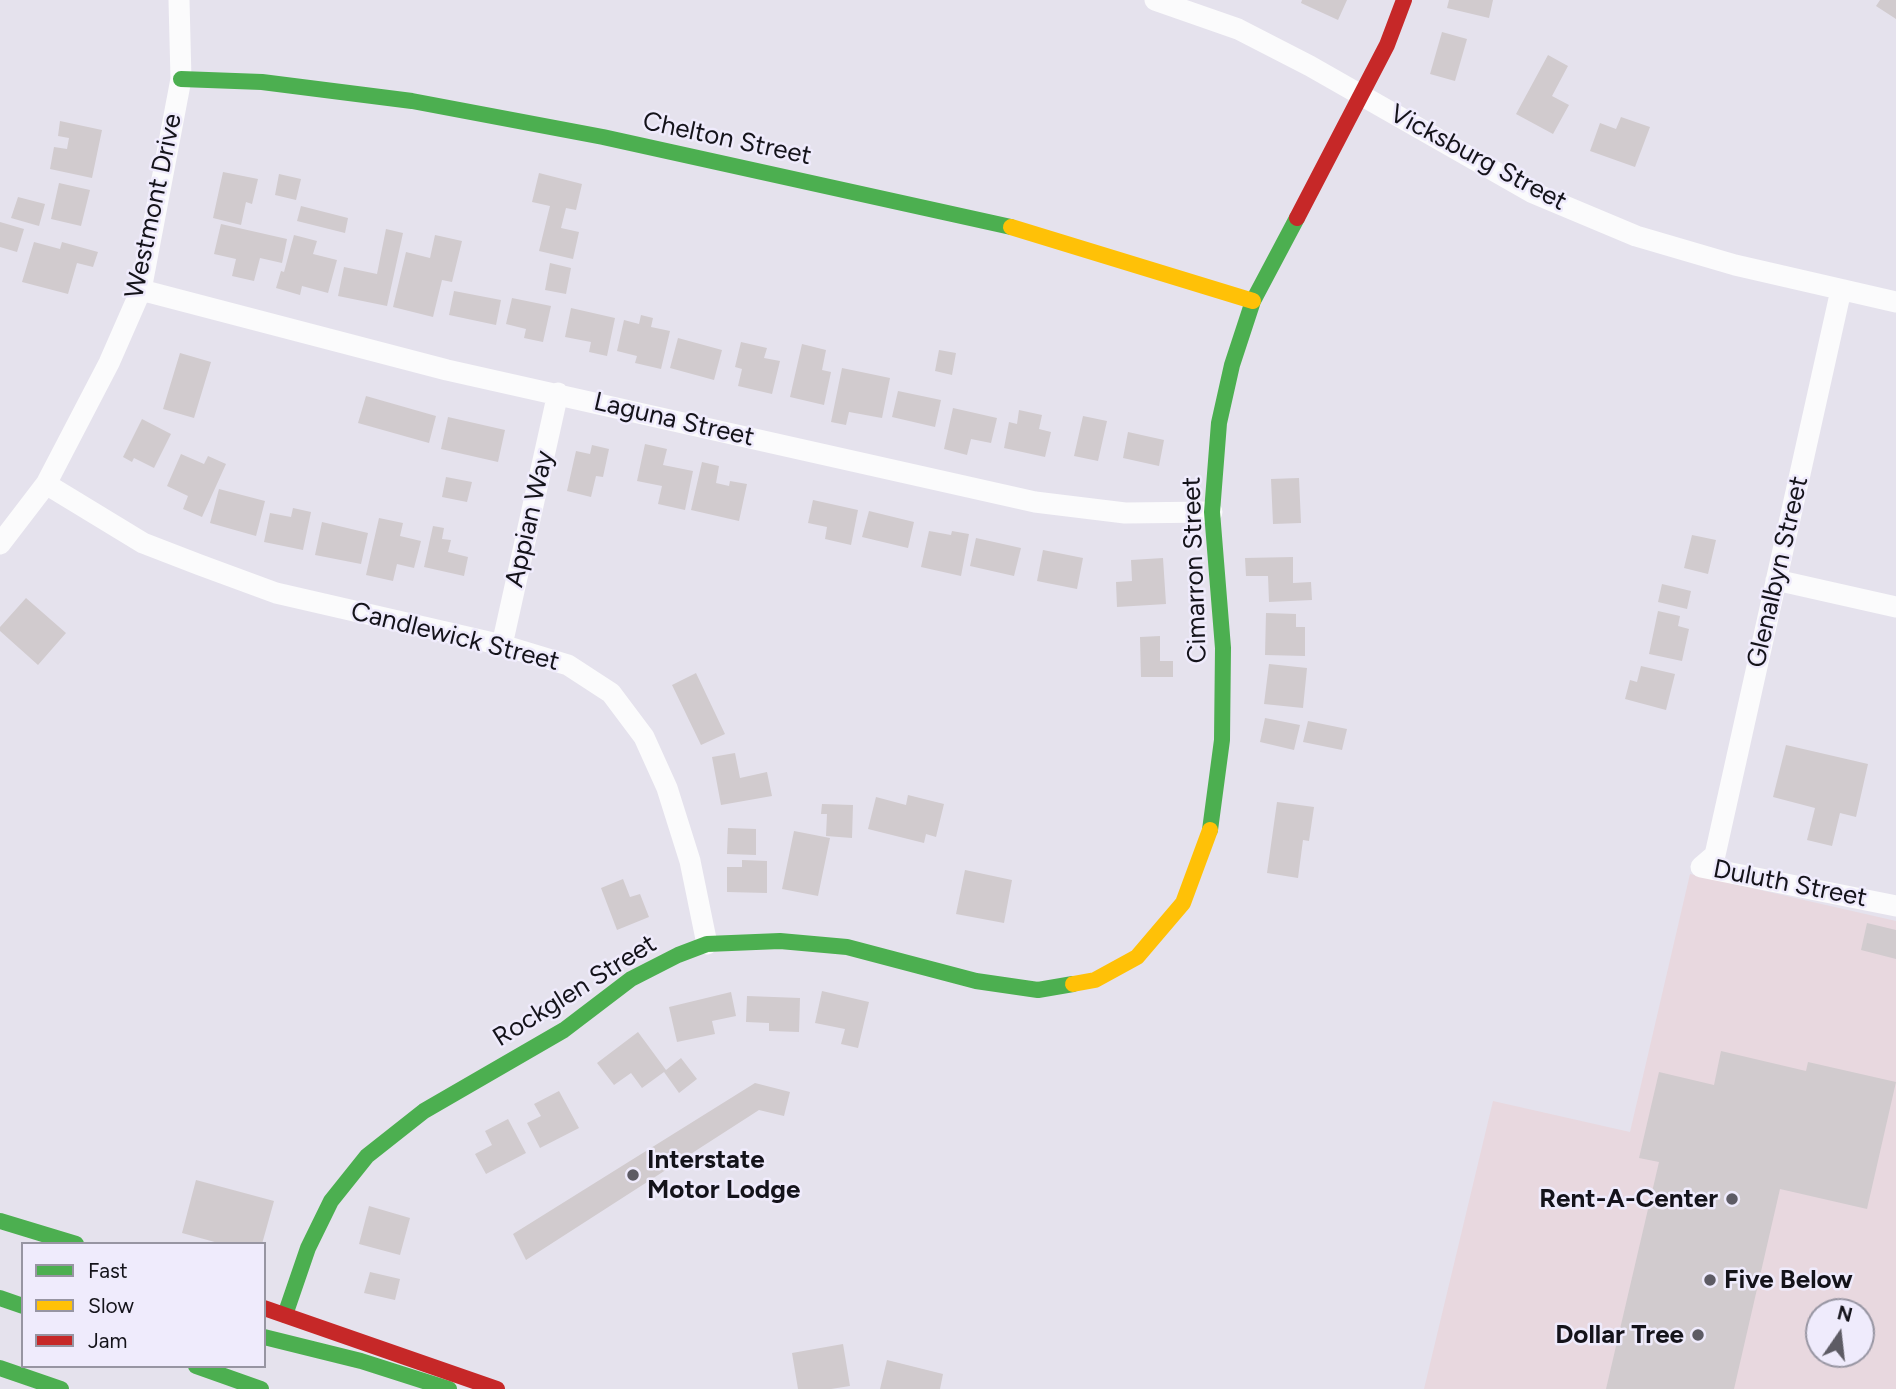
<!DOCTYPE html>
<html>
<head>
<meta charset="utf-8">
<style>
  body { margin:0 }
  #map { position:relative; width:1896px; height:1389px; overflow:hidden; background:#e5e2ed; font-family:Figtree,sans-serif }
  canvas { display:block }
  .legend { position:absolute; left:21px; top:1242px; width:245px; height:126px; box-sizing:border-box; background:#efebfc; border:2px solid #9795a2; margin:0; padding:9px 12px; list-style:none; font-size:21px; color:#14131a }
  .legend li { display:flex; align-items:center; gap:14px; height:35px }
  .legend b { width:35px; border:2px solid #9795a2 }
  .north { position:absolute; left:1805px; top:1298px; width:70px; height:70px; box-sizing:border-box; background:#efebfc; border:2px solid #9795a2; border-radius:50%; rotate:14deg; font-size:19px; font-weight:700; line-height:28px; text-align:center; color:#14131a }
  .north::after { content:''; display:block; margin:auto; width:24px; height:32px; background:#5d5b64; clip-path:polygon(50% 0,100% 100%,50% 72%,0 100%) }
</style>
</head>
<body>
<div id="map">
<canvas width="1896" height="1389"></canvas>
<ul class="legend">
<li><b style="height:9px;background:#4caf50"></b>Fast</li>
<li><b style="height:9px;background:#ffc107"></b>Slow</li>
<li><b style="height:9px;background:#c62828"></b>Jam</li>
</ul>
<div class="north">N</div>
</div>
<script>
const context = document.querySelector('canvas').getContext('2d');
context.lineJoin = 'round';
function fill(path, color) { context.fillStyle = color; context.fill(path, 'evenodd'); }
const poly = rows => new Path2D(rows.map(r => 'M' + r).join(''));
function strokePath(path, color, width, dash) { context.strokeStyle = color; context.lineWidth = width; context.lineCap = dash ? 'butt' : 'round'; context.setLineDash(dash || []); context.stroke(path); }
function label(font, color, halo, rows, align = 'center') {
  context.font = font + ' Figtree,sans-serif'; context.lineWidth = 5; context.setLineDash([]); context.textBaseline = 'middle'; context.strokeStyle = halo; context.fillStyle = color; for (const [text, x, y, turn = 0] of rows) {
    context.save(); context.translate(x, y); context.rotate((+turn || 0) * Math.PI / 180); context.textAlign = isNaN(turn) ? turn : align; if (halo) context.strokeText(text, 0, 0); context.fillText(text, 0, 0); context.restore();
  }
}
const commercial = poly([
  [1690,874,1896,921,1896,1389,1424,1389,1493,1101,1630,1132],
  [1819,1312,1861,1312,1861,1354,1819,1354]
]);
const building = poly([
  [1302,0,1347,0,1338,20,1301,3],
  [1449,0,1493,0,1489,18,1447,8],
  [1880,0,1896,0,1896,19,1876,6],
  [1442,32,1467,39,1455,81,1430,74],
  [1548,55,1568,66,1552,96,1569,105,1553,134,1516,114],
  [1621,117,1650,127,1635,167,1590,151,1600,123,1616,129],
  [60,121,102,130,92,178,50,169,54,147,67,149,69,138,58,136],
  [223,172,258,179,252,204,246,202,241,225,213,218],
  [539,173,582,184,576,210,566,208,561,228,579,232,573,259,539,251,550,206,532,202],
  [279,174,301,179,296,200,275,195],
  [59,183,90,190,81,226,51,219],
  [18,197,45,204,39,226,11,218],
  [301,206,348,218,345,233,297,221],
  [0,222,24,229,17,252,0,247],
  [221,224,287,239,282,263,260,258,254,281,232,276,236,259,214,254],
  [386,229,403,233,387,306,338,296,344,267,377,274],
  [294,235,317,241,313,254,337,260,328,293,302,286,300,295,276,288,281,271,284,272],
  [435,235,462,241,452,282,442,280,433,317,393,307,406,252,430,258],
  [34,242,60,249,62,242,98,252,93,267,77,263,68,294,22,282],
  [550,263,571,268,566,294,545,290],
  [454,291,501,300,496,325,449,315],
  [512,298,551,306,543,342,524,338,526,329,506,324],
  [571,308,615,318,607,356,589,352,591,342,565,337],
  [641,315,653,318,651,327,670,331,661,369,635,363,637,356,617,351,624,320,639,324],
  [678,338,722,350,714,380,670,368],
  [741,342,767,348,764,358,780,361,772,394,738,386,742,369,735,367],
  [802,344,826,350,822,370,831,372,824,405,790,397],
  [939,350,956,353,952,375,935,371],
  [180,353,211,362,194,418,163,409],
  [842,368,890,378,882,418,849,412,846,425,831,422],
  [898,391,941,400,935,427,892,417],
  [366,396,436,416,429,443,358,423],
  [953,408,997,418,991,443,971,439,967,455,944,449],
  [1019,410,1042,415,1039,429,1051,432,1045,457,1004,448,1009,422,1017,424],
  [1083,416,1107,421,1098,461,1074,456],
  [448,417,505,430,498,462,441,449],
  [142,419,171,434,154,468,134,458,132,462,123,457],
  [1128,432,1164,440,1159,466,1123,458],
  [645,444,667,449,663,465,693,471,685,510,658,504,662,486,637,481],
  [592,445,609,449,603,477,596,476,591,497,567,491,576,451,590,454],
  [181,454,204,464,208,456,226,464,202,517,183,509,188,496,167,486],
  [702,462,719,466,716,483,729,486,730,481,747,484,739,521,691,510],
  [446,477,472,482,467,502,442,497],
  [1299,478,1301,523,1273,524,1271,479],
  [219,489,265,501,256,536,210,523],
  [813,500,858,510,851,545,825,539,827,527,808,523],
  [293,508,311,512,303,550,264,542,270,513,291,517],
  [869,511,914,522,908,548,862,537],
  [379,518,403,523,400,536,421,541,414,568,397,564,393,581,366,575],
  [322,522,368,533,361,564,315,555],
  [433,526,444,528,442,539,451,540,448,552,468,557,464,576,424,567],
  [929,531,951,535,952,531,969,534,961,576,921,567],
  [1692,535,1716,540,1708,574,1684,568],
  [976,538,1021,548,1014,576,970,566],
  [1043,550,1083,558,1077,589,1037,581],
  [1293,557,1293,583,1311,582,1312,600,1269,602,1268,576,1246,576,1245,558],
  [1163,558,1166,604,1117,607,1116,582,1132,581,1131,560],
  [1662,584,1691,591,1687,609,1658,602],
  [26,598,66,633,38,665,0,631,0,627],
  [1658,611,1680,616,1678,626,1689,629,1682,661,1649,654],
  [1266,613,1296,614,1296,627,1305,627,1305,656,1265,655],
  [1160,636,1160,661,1173,661,1173,677,1141,677,1140,637],
  [1269,664,1307,668,1303,708,1264,704],
  [1641,666,1675,674,1666,710,1625,699,1630,680,1637,682],
  [696,673,725,734,701,745,672,685],
  [1265,718,1300,725,1294,750,1260,742],
  [1308,721,1347,729,1342,750,1303,742],
  [1786,745,1868,764,1856,817,1840,813,1832,846,1807,840,1815,808,1773,797],
  [735,753,740,778,767,772,772,796,721,805,712,757],
  [908,795,944,804,936,837,926,834,924,843,868,829,876,797,906,805],
  [1277,802,1314,807,1309,841,1303,840,1298,878,1267,873],
  [822,804,853,805,852,838,826,836,827,814,821,814],
  [728,828,756,829,756,855,727,854],
  [794,831,830,838,818,896,782,889],
  [742,860,767,861,767,893,727,892,727,867,742,867],
  [965,870,1012,880,1004,923,956,914],
  [623,879,630,897,640,894,649,917,617,930,601,888],
  [1867,923,1896,930,1896,959,1861,950],
  [822,991,869,1002,858,1048,841,1044,845,1029,815,1023],
  [731,992,736,1016,712,1021,715,1034,677,1042,669,1007],
  [747,996,800,998,799,1032,769,1031,769,1023,746,1022],
  [638,1032,666,1070,681,1058,697,1079,679,1093,664,1072,642,1088,631,1073,614,1085,597,1063],
  [1721,1051,1806,1071,1808,1062,1896,1082,1867,1209,1780,1189,1734,1389,1606,1389,1659,1162,1639,1158,1659,1072,1714,1085],
  [755,1083,790,1092,784,1116,759,1110,526,1260,513,1234],
  [559,1091,579,1128,540,1148,527,1123,541,1116,534,1104],
  [508,1119,526,1153,486,1174,475,1154,492,1145,485,1131],
  [196,1180,274,1201,262,1244,222,1244,182,1233],
  [369,1206,410,1218,400,1255,359,1244],
  [370,1272,400,1279,395,1300,364,1293],
  [843,1344,850,1386,831,1389,798,1389,792,1353],
  [887,1360,943,1374,940,1389,880,1389]
]);
const street = poly([
  [1155,0,1238,29,1310,66,1531,192,1636,236,1735,265,1896,302],
  [141,290,447,370,1035,502,1125,513,1212,512],
  [1841,290,1715,855,1701,867,1896,906],
  [46,484,143,543,200,565,276,593,502,645,568,665,611,693,644,737,667,788,690,861,707,944],
  [0,544,46,484,109,363,141,290,181,79,179,0],
  [1776,580,1896,607],
  [502,645,558,393]
]);
const fast = poly([
  [181,79,262,82,412,101,603,137,1011,227],
  [1210,830,1222,740,1223,648,1212,512,1219,423,1232,365,1253,301,1297,218],
  [0,1221,76,1244],
  [0,1298,23,1306],
  [285,1315,308,1248,331,1201,367,1156,424,1111,564,1030,631,979,678,955,707,944,780,941,847,947,976,981,1038,990,1073,984],
  [264,1337,361,1361,449,1389],
  [196,1366,261,1389],
  [0,1368,61,1389]
]);
const slow = poly([
  [1011,227,1253,301],
  [1073,984,1095,980,1137,957,1183,903,1210,830]
]);
const jam = poly([
  [1297,218,1387,45,1404,0],
  [264,1308,497,1389]
]);
const markers = [
  [633,1175,7,"#5d5b64"],
  [1732,1199,7,"#5d5b64"],
  [1710,1280,7,"#5d5b64"],
  [1698,1335,7,"#5d5b64"]
];
const streetNames = [
  ["Chelton Street",727,139,12],
  ["Vicksburg Street",1478,158,28],
  ["Westmont Drive",154,206,-78],
  ["Laguna Street",674,420,13],
  ["Appian Way",530,519,-77],
  ["Cimarron Street",1195,570,-92],
  ["Glenalbyn Street",1778,572,-77],
  ["Candlewick Street",455,637,14],
  ["Duluth Street",1790,884,11],
  ["Rockglen Street",575,991,-32]
];
const poiNames = [
  ["Interstate",647,1160],
  ["Motor Lodge",647,1190],
  ["Rent-A-Center",1718,1199,"right"],
  ["Five Below",1724,1280],
  ["Dollar Tree",1684,1335,"right"]
];
fill(commercial, '#e8d8df');
fill(building, '#d1cbce');
strokePath(street, '#fbfbfc', 21);
strokePath(fast, '#4caf50', 16);
strokePath(slow, '#ffc107', 16);
strokePath(jam, '#c62828', 16);
for (const [x, y, r, color] of markers) { const dot = new Path2D(); dot.arc(x, y, r, 0, 2 * Math.PI); context.fillStyle = color; context.fill(dot); strokePath(dot, '#efebfc', 2.5); }
label('26px', '#14131a', '#efebfc', streetNames);
label('bold 26px', '#14131a', '#efebfc', poiNames, 'left');
</script>
</body>
</html>
